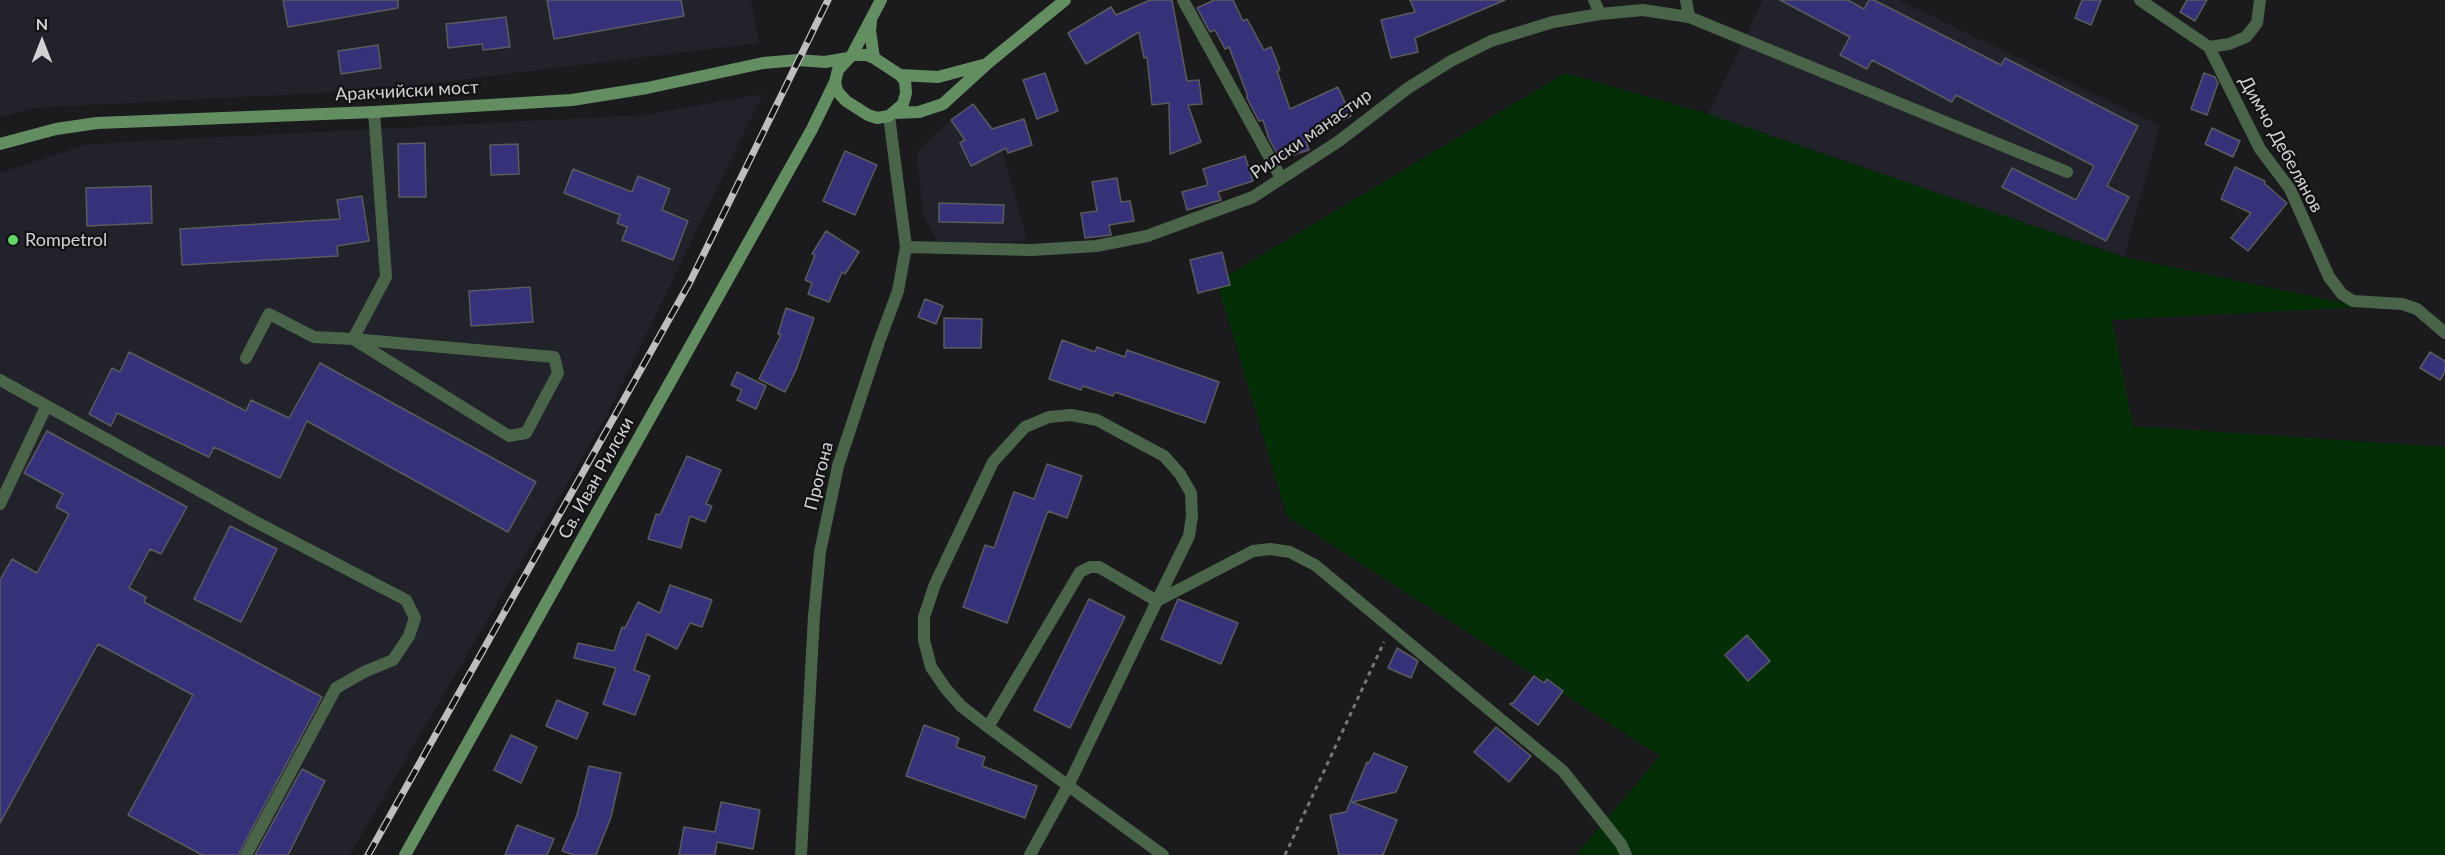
<!DOCTYPE html>
<html>
<head>
<meta charset="utf-8">
<style>
  body { margin:0 }
  #map { position:relative; width:2445px; height:855px; overflow:hidden; background:#1b1b1d; font-family:Lato,sans-serif }
  canvas { display:block }
  .north { position:absolute; left:12px; top:12px; width:60px; height:60px; -webkit-text-stroke:4px #121214; paint-order:stroke; rotate:0deg; font-size:16px; font-weight:700; line-height:24px; text-align:center; color:#d2d2d4 }
  .north::after { content:''; display:block; margin:auto; width:21px; height:27px; background:#d2d2d4; clip-path:polygon(50% 0,100% 100%,50% 72%,0 100%) }
</style>
</head>
<body>
<div id="map">
<canvas width="2445" height="855"></canvas>
<div class="north">N</div>
</div>
<script>
const context = document.querySelector('canvas').getContext('2d');
context.lineJoin = 'round';
function fill(path, color) { context.fillStyle = color; context.fill(path, 'evenodd'); }
const poly = rows => new Path2D(rows.map(r => 'M' + r).join(''));
function strokePath(path, color, width, dash) { context.strokeStyle = color; context.lineWidth = width; context.lineCap = dash ? 'butt' : 'round'; context.setLineDash(dash || []); context.stroke(path); }
function label(font, color, halo, rows, align = 'center') {
  context.font = font + ' Lato,sans-serif'; context.lineWidth = 4.5; context.setLineDash([]); context.textBaseline = 'middle'; context.strokeStyle = halo; context.fillStyle = color; for (const [text, x, y, turn = 0] of rows) {
    context.save(); context.translate(x, y); context.rotate((+turn || 0) * Math.PI / 180); context.textAlign = isNaN(turn) ? turn : align; if (halo) context.strokeText(text, 0, 0); context.fillText(text, 0, 0); context.restore();
  }
}
const built = poly([
  [0,0,751,0,759,43,377,90,33,108,0,117],
  [1763,0,1898,0,2160,126,2124,257,1708,114],
  [763,94,606,417,350,855,0,855,0,173,88,144,643,115],
  [973,104,986,121,1003,152,1027,241,939,245,923,215,917,152,950,120]
]);
const green = poly([
  [1565,73,1708,114,2124,257,2363,307,2112,320,2133,426,2445,447,2445,855,1576,855,1660,756,1287,516,1217,282]
]);
const building = poly([
  [283,0,398,0,398,8,288,27,283,0],
  [547,0,681,0,684,16,554,39,547,0],
  [1150,0,1172,0,1187,81,1199,80,1202,104,1188,105,1201,142,1170,154,1169,103,1152,105,1147,57,1144,58,1139,32,1086,64,1068,33,1111,7,1116,15,1150,0],
  [1214,0,1233,0,1243,21,1247,19,1264,50,1271,47,1280,70,1277,71,1290,109,1338,87,1351,116,1305,138,1309,150,1280,159,1269,139,1263,120,1259,121,1247,98,1247,94,1229,47,1225,49,1215,30,1210,32,1197,8,1214,0],
  [1410,0,1505,0,1415,38,1418,52,1391,58,1381,20,1415,12,1410,0],
  [1780,0,1848,0,1864,9,1869,0,1874,0,2001,65,2005,58,2138,126,2107,186,2129,197,2106,241,2002,187,2012,168,2076,200,2094,166,1956,95,1952,102,1872,60,1867,69,1840,55,1850,37,1780,0],
  [2082,0,2101,0,2091,25,2075,18,2082,0],
  [2187,0,2207,0,2195,21,2180,12,2187,0],
  [506,17,510,47,483,50,482,44,448,48,446,24,506,17],
  [378,45,381,68,341,74,338,51,378,45],
  [1045,73,1058,111,1037,119,1023,80,1045,73],
  [2204,73,2215,77,2218,83,2207,115,2191,109,2204,73],
  [973,104,992,129,1024,119,1032,145,1008,153,1006,148,971,166,960,143,965,140,951,120,973,104],
  [2212,128,2240,141,2233,157,2205,144,2212,128],
  [425,143,426,197,399,197,398,144,425,143],
  [518,144,519,174,491,175,490,145,518,144],
  [845,151,877,165,855,215,823,201,845,151],
  [1245,156,1253,181,1218,192,1221,200,1187,210,1182,192,1208,185,1203,169,1245,156],
  [2235,167,2265,181,2264,183,2287,203,2248,251,2231,238,2251,213,2221,199,2235,167],
  [573,169,632,192,638,176,670,189,662,210,688,221,673,260,622,240,627,227,617,223,620,215,564,193,573,169],
  [1117,178,1121,202,1130,201,1134,221,1109,225,1111,235,1085,238,1081,213,1097,211,1092,182,1117,178],
  [151,186,152,223,87,226,86,188,151,186],
  [362,196,369,241,337,246,338,256,182,265,180,229,340,219,337,200,362,196],
  [939,203,1004,205,1003,223,939,222,939,203],
  [826,231,859,252,845,274,842,272,829,302,808,294,812,283,805,280,815,255,812,254,826,231],
  [1222,252,1230,285,1198,293,1190,260,1222,252],
  [530,287,533,322,471,326,469,291,530,287],
  [925,299,943,306,936,324,918,317,925,299],
  [786,308,814,318,796,370,785,392,759,379,781,335,778,334,786,308],
  [944,318,982,319,981,348,944,348,944,318],
  [1062,340,1095,352,1097,347,1125,357,1127,350,1219,382,1205,423,1115,392,1113,396,1083,386,1081,390,1049,379,1062,340],
  [129,352,246,411,251,400,289,418,320,363,536,482,508,532,307,421,280,478,214,447,209,457,117,413,111,426,89,414,112,368,120,372,129,352],
  [2430,352,2445,361,2445,372,2440,380,2420,368,2430,352],
  [737,372,766,386,756,409,737,400,742,390,731,385,737,372],
  [47,431,187,507,161,554,150,549,129,588,146,597,144,602,322,697,238,855,202,855,128,815,193,695,98,644,0,823,0,580,12,559,37,573,69,514,56,507,63,494,24,473,47,431],
  [687,456,721,470,706,504,712,506,705,522,690,516,681,548,648,539,656,514,660,515,687,456],
  [1047,464,1082,476,1067,518,1048,511,1007,623,963,607,985,545,994,548,1014,492,1034,499,1047,464],
  [230,526,277,549,241,622,194,599,230,526],
  [670,585,712,600,702,627,690,623,677,649,647,634,634,670,650,676,635,715,603,704,616,668,574,658,578,643,614,651,622,627,625,628,638,602,660,613,670,585],
  [1089,599,1125,617,1070,728,1034,710,1089,599],
  [1178,599,1238,623,1221,664,1161,639,1178,599],
  [1747,635,1770,661,1748,681,1725,655,1747,635],
  [1397,648,1418,661,1411,678,1388,668,1397,648],
  [1534,676,1544,683,1547,679,1563,691,1538,725,1510,704,1514,702,1534,676],
  [557,700,588,713,577,739,546,726,557,700],
  [924,725,959,738,956,747,985,757,982,766,1037,786,1025,818,906,776,924,725],
  [1496,727,1531,756,1509,782,1474,752,1496,727],
  [511,735,537,747,521,783,494,770,511,735],
  [1374,753,1407,767,1396,792,1352,802,1397,820,1383,855,1339,855,1330,815,1346,812,1367,762,1369,763,1374,753],
  [589,766,621,773,611,817,596,855,574,855,562,851,577,815,589,766],
  [302,769,325,781,288,855,255,855,302,769],
  [721,802,760,810,753,849,717,842,715,855,679,855,684,827,715,832,721,802],
  [517,825,554,839,547,855,505,855,517,825]
]);
const path = poly([
  [1285,855,1384,642]
]);
const lane = poly([
  [1689,17,2067,172],
  [353,339,386,277,374,112],
  [246,358,269,314,314,337,353,339,554,357,558,373,526,433,509,436,353,339],
  [0,380,254,521,406,600,415,618,409,636,393,660,364,672,336,688,246,855],
  [0,504,46,407]
]);
const street = poly([
  [1183,0,1281,178],
  [1594,0,1600,14],
  [2140,0,2209,47,2260,149,2290,189,2329,277,2342,294,2353,301,2402,304,2417,309,2445,333],
  [2209,47,2229,44,2246,37,2257,23,2260,0],
  [906,247,1032,250,1096,246,1147,236,1253,197,1339,141,1408,88,1451,61,1491,41,1553,22,1600,14,1643,10,1689,17,1686,0],
  [1157,601,1253,551,1270,549,1290,552,1315,565,1563,771,1621,844,1626,855],
  [988,727,1163,855],
  [801,855,814,616,820,552,838,466,879,342,898,291,906,247,889,116],
  [1030,855,1068,786,1157,601,1099,567,1090,567,1080,572,988,727,961,706,946,689,931,667,924,640,924,617,935,584,993,462,1025,427,1049,417,1071,415,1097,420,1164,456,1180,474,1191,493,1192,516,1189,536,1157,601]
]);
const secondary = poly([
  [871,21,870,31,874,58],
  [852,55,867,55,874,58,900,75,905,81,906,93,903,104,889,116,877,118,868,115,846,101,837,91,835,82,838,70,852,55],
  [852,55,881,0],
  [900,75,938,77,983,65],
  [893,113,919,112,943,104,989,62,1065,0],
  [0,144,56,129,97,123,374,112,572,100,647,88,763,63,798,60,825,62,848,58],
  [405,855,812,129,835,82]
]);
const rail = poly([
  [368,855,690,282,828,0]
]);
const markers = [
  [13,240,6,"#65d467"]
];
const streetNames = [
  ["Аракчийски мост",407,91,-3],
  ["Рилски манастир",1311,134,-35],
  ["Димчо Дебелянов",2281,144,61],
  ["Прогона",819,476,-76],
  ["Св. Иван Рилски",596,478,-61]
];
const poiNames = [
  ["Rompetrol",25,240]
];
fill(built, '#21222a');
fill(green, '#032e06');
fill(building, '#363279');
strokePath(building, '#5b5b5e', 1.5);
strokePath(path, '#78787a', 3, [4.5, 4.5]);
strokePath(lane, '#4a6449', 12);
strokePath(street, '#4a6449', 12);
strokePath(secondary, '#638e62', 12);
strokePath(rail, '#bebec0', 7);
strokePath(rail, '#121214', 4.5, [14]);
for (const [x, y, r, color] of markers) { const dot = new Path2D(); dot.arc(x, y, r, 0, 2 * Math.PI); context.fillStyle = color; context.fill(dot); strokePath(dot, '#121214', 2); }
label('18px', '#d2d2d4', '#121214', streetNames);
label('18px', '#d2d2d4', '#121214', poiNames, 'left');
</script>
</body>
</html>
